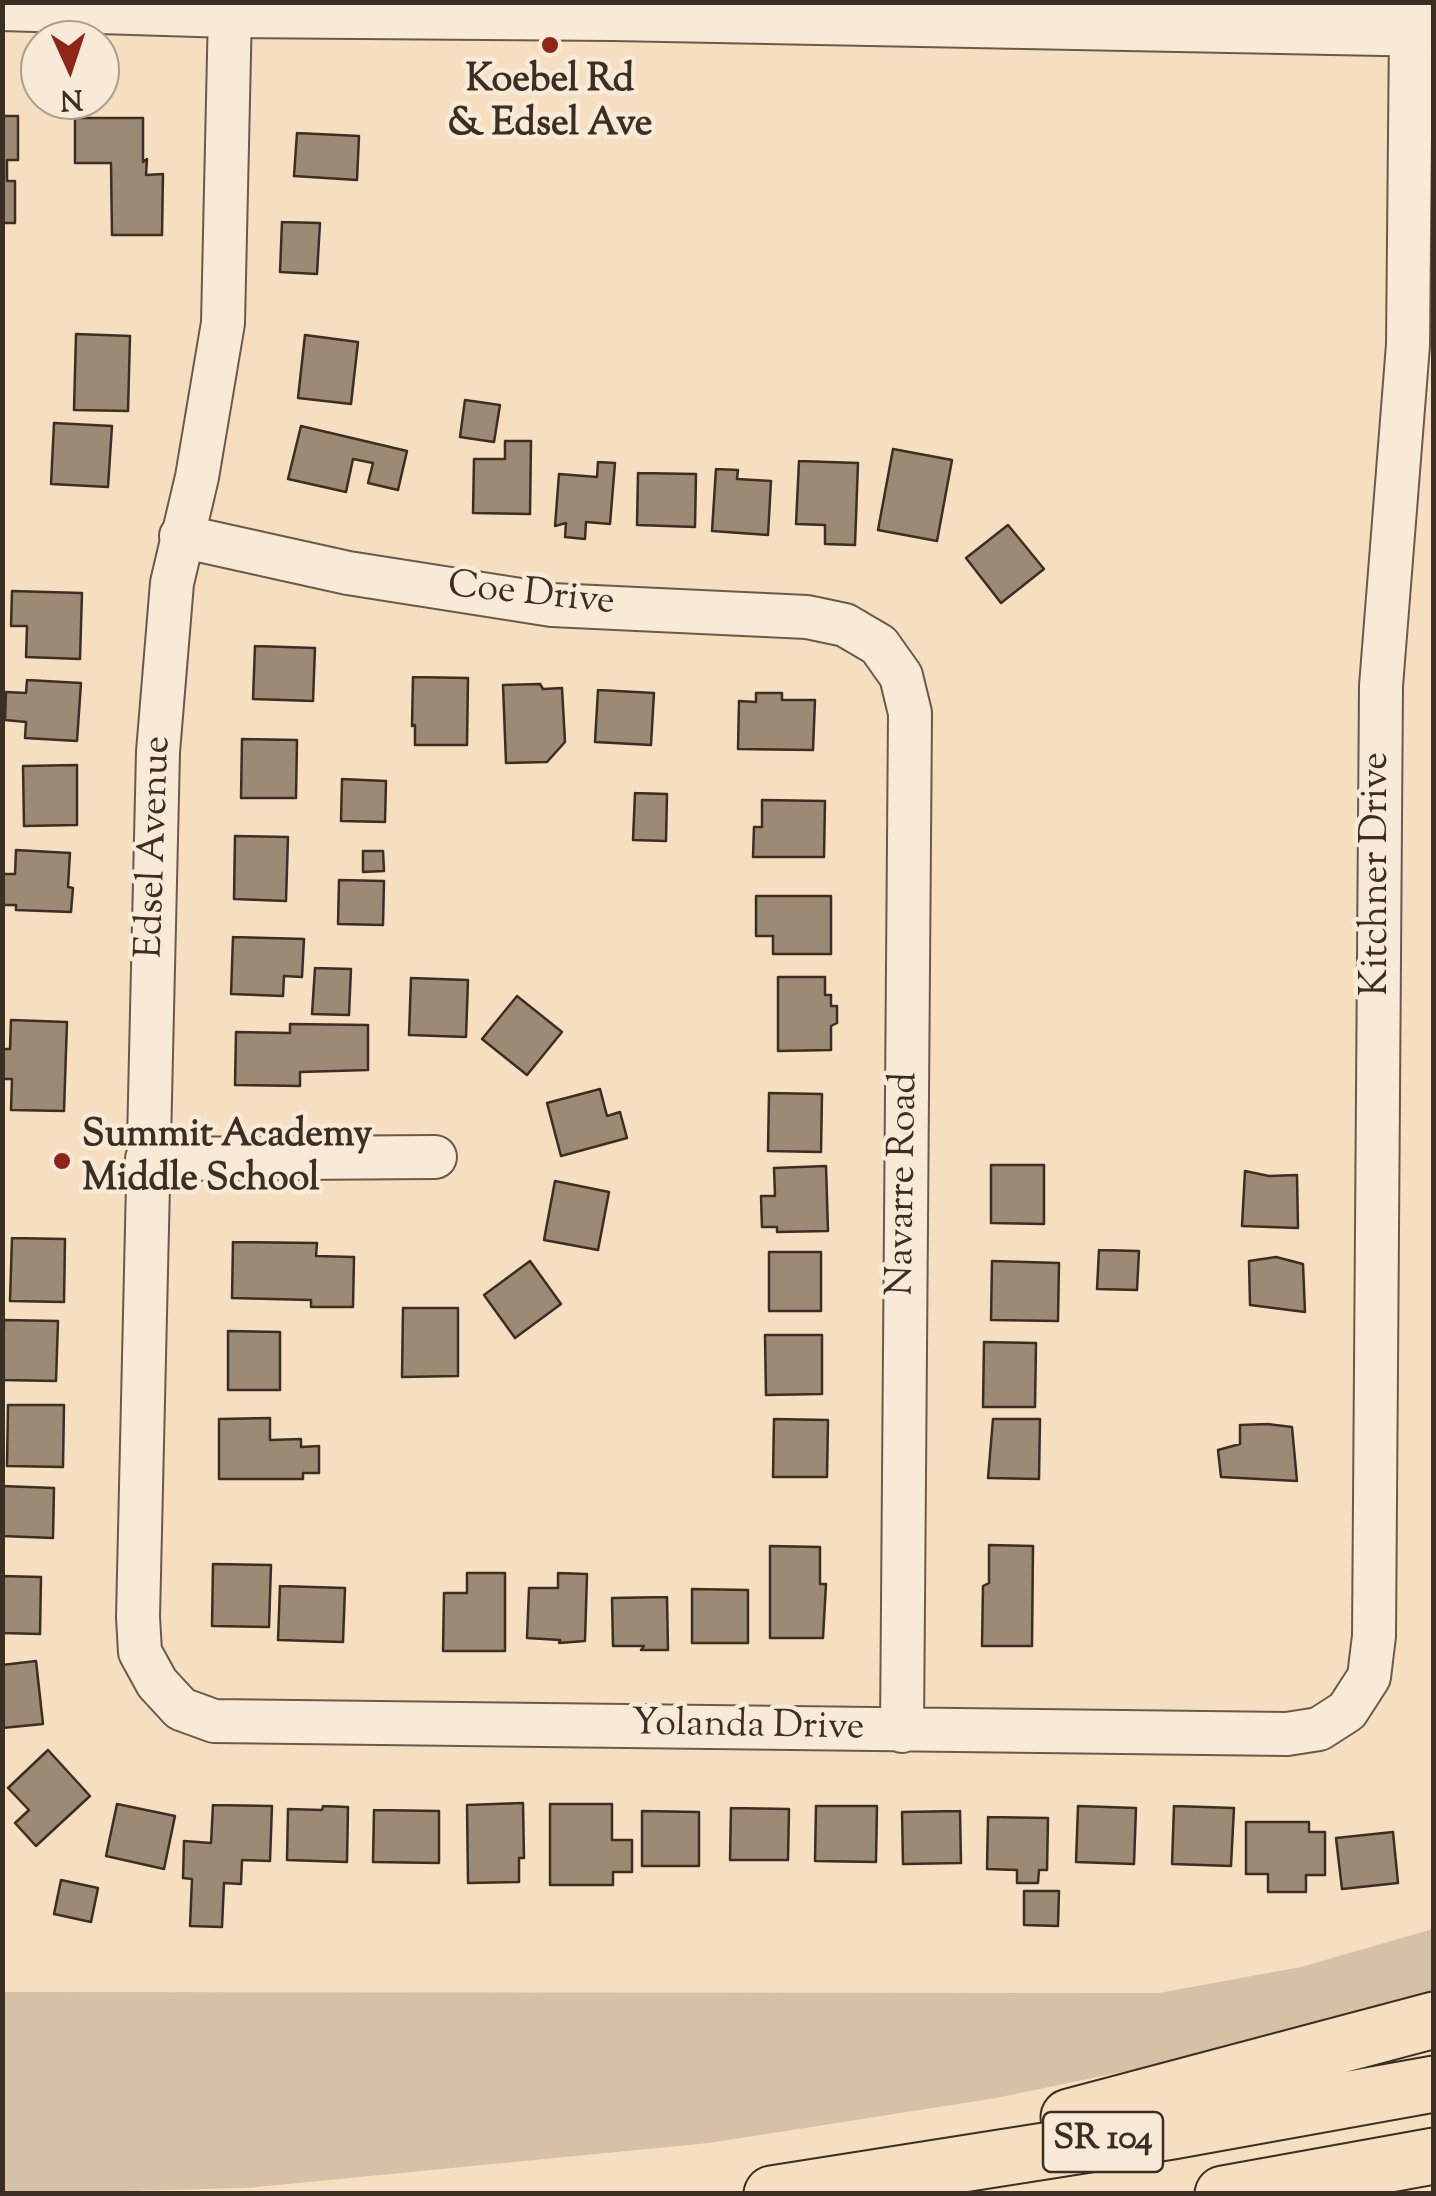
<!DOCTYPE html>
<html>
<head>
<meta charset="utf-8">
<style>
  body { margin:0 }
  #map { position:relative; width:1436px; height:2196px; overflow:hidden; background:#f5dfc0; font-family:"Sorts Mill Goudy",serif }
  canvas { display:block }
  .frame { position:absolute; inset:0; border:5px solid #3b2e23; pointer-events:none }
  .north { position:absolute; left:20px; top:20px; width:100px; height:100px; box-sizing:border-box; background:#f8ead6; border:2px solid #ac9f8e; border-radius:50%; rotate:177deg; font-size:28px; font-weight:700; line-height:40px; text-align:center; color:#3b2e23 }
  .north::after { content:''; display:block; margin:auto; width:35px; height:45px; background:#8f2418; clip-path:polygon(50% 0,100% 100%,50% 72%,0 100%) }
</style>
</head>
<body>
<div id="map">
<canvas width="1436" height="2196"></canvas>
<div class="frame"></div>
<div class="north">N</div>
</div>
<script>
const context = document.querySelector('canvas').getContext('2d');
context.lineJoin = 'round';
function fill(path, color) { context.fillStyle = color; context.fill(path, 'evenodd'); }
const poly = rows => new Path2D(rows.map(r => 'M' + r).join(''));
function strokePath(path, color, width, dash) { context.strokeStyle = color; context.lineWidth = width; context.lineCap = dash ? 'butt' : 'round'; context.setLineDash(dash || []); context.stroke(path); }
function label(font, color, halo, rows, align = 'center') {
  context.font = font + ' "Sorts Mill Goudy",serif'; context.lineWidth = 9; context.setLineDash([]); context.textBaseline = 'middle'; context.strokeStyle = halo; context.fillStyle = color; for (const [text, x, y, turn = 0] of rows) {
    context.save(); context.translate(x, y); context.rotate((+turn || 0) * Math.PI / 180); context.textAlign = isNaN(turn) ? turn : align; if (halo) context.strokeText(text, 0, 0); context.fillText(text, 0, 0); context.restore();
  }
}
const green = poly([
  [1433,1929,1433,1998,1363,2022,996,2098,709,2143,247,2188,3,2194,3,1992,1159,1993,1301,1967]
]);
const building = poly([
  [2,116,18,116,18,160,7,160,7,181,15,181,15,223,2,223,2,116],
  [75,118,143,118,143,162,147,159,146,175,163,174,162,235,112,235,111,163,75,163,75,118],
  [297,133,359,136,357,180,294,176,297,133],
  [282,222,320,223,317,274,280,272,282,222],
  [76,334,130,336,128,411,74,410,76,334],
  [305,335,358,342,351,404,298,398,305,335],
  [465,400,500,405,494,442,460,437,465,400],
  [54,423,112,426,108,487,51,484,54,423],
  [301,426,407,451,398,490,368,483,373,463,353,459,346,492,288,479,301,426],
  [505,441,531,441,530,514,473,513,474,459,505,459,505,441],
  [893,449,952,460,937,541,878,530,893,449],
  [799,461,858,463,855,545,825,544,825,525,796,524,799,461],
  [598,462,615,463,610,524,586,522,585,539,565,537,566,523,555,526,559,474,597,477,598,462],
  [716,469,738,470,737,479,771,481,768,535,712,531,716,469],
  [638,473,696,474,695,527,637,525,638,473],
  [1008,525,1044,569,1001,603,966,558,1008,525],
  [12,591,82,593,80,659,26,657,27,626,11,626,12,591],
  [255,646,315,648,313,701,253,699,255,646],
  [413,677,468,678,467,745,415,745,415,725,412,726,413,677],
  [27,680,81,683,77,741,25,738,26,722,5,720,6,692,26,693,27,680],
  [540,684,543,689,562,688,565,742,547,762,506,763,503,685,540,684],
  [598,690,654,693,651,745,595,742,598,690],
  [756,693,782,693,782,700,815,700,813,750,738,749,739,701,756,702,756,693],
  [242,739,297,740,296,798,241,798,242,739],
  [77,765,77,825,24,826,23,766,77,765],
  [342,779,386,781,385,822,341,821,342,779],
  [635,793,667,794,666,841,633,840,635,793],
  [762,800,825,801,824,857,753,857,754,827,762,827,762,800],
  [235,836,288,837,286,901,234,899,235,836],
  [16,850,70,853,68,887,73,888,71,912,16,910,16,905,2,905,2,874,15,874,16,850],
  [363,851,383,851,384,871,363,872,363,851],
  [339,880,384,881,383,925,338,924,339,880],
  [756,896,831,896,831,954,773,954,773,936,756,936,756,896],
  [233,937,304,939,302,977,284,976,283,996,231,994,233,937],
  [315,968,351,969,349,1015,312,1014,315,968],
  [778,977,825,977,825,995,831,995,831,1006,837,1006,837,1023,831,1026,831,1050,778,1051,778,977],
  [411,978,468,980,466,1037,409,1035,411,978],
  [517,996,562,1032,527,1075,482,1039,517,996],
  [11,1020,67,1022,64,1111,11,1110,12,1079,2,1079,2,1049,10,1049,11,1020],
  [290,1024,368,1025,368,1070,300,1072,300,1086,235,1085,236,1032,290,1033,290,1024],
  [600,1089,607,1116,620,1112,627,1138,561,1156,547,1103,600,1089],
  [769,1093,822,1094,821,1152,768,1151,769,1093],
  [991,1165,1044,1165,1044,1224,991,1223,991,1165],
  [826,1166,828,1231,777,1232,777,1227,762,1227,761,1196,775,1196,774,1168,826,1166],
  [1245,1171,1269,1176,1297,1175,1298,1228,1242,1226,1245,1171],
  [555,1181,609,1192,598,1250,544,1240,555,1181],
  [12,1238,65,1239,64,1302,10,1301,12,1238],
  [233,1242,317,1243,316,1256,354,1257,353,1307,311,1307,311,1300,232,1298,233,1242],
  [1099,1250,1139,1251,1137,1290,1097,1289,1099,1250],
  [769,1252,821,1252,821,1311,769,1311,769,1252],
  [1276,1257,1303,1264,1305,1312,1250,1305,1249,1261,1276,1257],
  [530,1261,561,1304,515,1338,484,1295,530,1261],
  [992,1261,1059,1263,1058,1321,991,1320,992,1261],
  [403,1308,458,1308,458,1376,402,1377,403,1308],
  [4,1320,58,1321,56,1381,3,1380,4,1320],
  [228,1331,280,1332,280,1390,228,1390,228,1331],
  [765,1335,822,1335,822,1394,766,1395,765,1335],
  [984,1342,1036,1343,1035,1407,983,1407,984,1342],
  [8,1405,64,1405,63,1467,7,1466,8,1405],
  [270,1418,270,1440,301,1439,301,1447,319,1446,319,1473,303,1473,303,1479,219,1479,219,1419,270,1418],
  [774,1419,828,1420,827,1477,773,1477,774,1419],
  [993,1419,1040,1419,1039,1479,988,1478,993,1419],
  [1267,1424,1292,1427,1297,1481,1221,1477,1218,1450,1240,1444,1240,1425,1267,1424],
  [2,1486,54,1488,53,1538,2,1536,2,1486],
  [989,1545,1033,1546,1032,1646,982,1646,983,1586,989,1583,989,1545],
  [770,1546,820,1547,820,1584,826,1584,823,1638,770,1638,770,1546],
  [213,1564,271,1565,269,1627,212,1626,213,1564],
  [467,1573,505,1573,505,1651,443,1651,444,1593,467,1593,467,1573],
  [558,1573,587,1574,585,1641,559,1643,560,1640,527,1638,529,1588,558,1588,558,1573],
  [2,1576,41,1577,40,1634,2,1633,2,1576],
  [280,1586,345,1588,343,1642,278,1640,280,1586],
  [692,1589,748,1590,748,1643,692,1643,692,1589],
  [667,1597,668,1650,641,1650,644,1646,613,1646,612,1598,667,1597],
  [36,1661,43,1724,2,1728,2,1665,36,1661],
  [48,1750,90,1796,36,1846,15,1823,29,1810,8,1788,48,1750],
  [523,1803,524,1858,519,1858,519,1882,468,1883,467,1805,523,1803],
  [117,1804,175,1816,164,1869,106,1856,117,1804],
  [550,1804,612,1804,612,1840,632,1840,632,1872,613,1872,613,1885,550,1885,550,1804],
  [213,1805,272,1806,270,1861,242,1860,241,1884,224,1883,222,1927,190,1926,192,1879,183,1878,184,1841,211,1843,213,1805],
  [323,1806,348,1807,347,1862,287,1860,288,1809,322,1810,323,1806],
  [816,1806,877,1806,876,1862,815,1861,816,1806],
  [1078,1806,1136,1808,1134,1864,1076,1862,1078,1806],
  [1174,1806,1234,1808,1231,1866,1172,1864,1174,1806],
  [731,1808,789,1809,788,1860,730,1860,731,1808],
  [374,1810,439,1811,439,1863,373,1862,374,1810],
  [642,1811,699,1812,699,1866,642,1866,642,1811],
  [960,1811,961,1863,903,1864,902,1812,960,1811],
  [988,1817,1048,1818,1047,1870,1039,1870,1038,1883,1017,1883,1017,1870,987,1869,988,1817],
  [1246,1822,1309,1822,1309,1832,1325,1832,1325,1875,1306,1875,1306,1892,1268,1892,1268,1874,1246,1874,1246,1822],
  [1393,1832,1398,1883,1342,1889,1336,1838,1393,1832],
  [61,1880,98,1888,91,1922,54,1914,61,1880],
  [1024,1891,1059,1891,1058,1926,1024,1925,1024,1891]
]);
const minor = poly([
  [230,11,223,323,197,477,172,583,158,752,138,1617,140,1652,157,1683,181,1709,214,1721,1287,1734,1319,1729,1347,1711,1369,1677,1374,1636,1381,686,1408,345,1411,30],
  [181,536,348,573,552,605,807,617,845,625,879,645,901,676,910,713,902,1731],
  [147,1159,435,1157]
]);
const tertiary = poly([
  [2,4,230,11,613,14,1434,30]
]);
const motorway = poly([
  [1069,2117,1434,2020],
  [772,2194,1172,2131,1434,2084],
  [1223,2194,1434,2156]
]);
const markers = [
  [550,45,10,"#8f2418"],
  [62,1161,10,"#8f2418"]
];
const shields = [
  [1103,2142,120]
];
const shieldNames = [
  ["SR 104",1103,2142]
];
const poiNames = [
  ["Koebel Rd",550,84],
  ["& Edsel Ave",550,128],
  ["Summit Academy",82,1139,"left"],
  ["Middle School",82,1183,"left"]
];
const streetNames = [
  ["Coe Drive",531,597,6],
  ["Edsel Avenue",157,847,-88],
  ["Kitchner Drive",1380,874,-90],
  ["Navarre Road",906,1184,-89],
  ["Yolanda Drive",748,1729,1]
];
fill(green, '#d5c1a5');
fill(building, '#9c8a75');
strokePath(building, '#3b2e23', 2.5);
strokePath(minor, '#6a5a4a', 46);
strokePath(tertiary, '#6a5a4a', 56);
strokePath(motorway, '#3b2e23', 59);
strokePath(minor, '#f8ead6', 42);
strokePath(tertiary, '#f8ead6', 52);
strokePath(motorway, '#f5dfc0', 55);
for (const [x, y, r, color] of markers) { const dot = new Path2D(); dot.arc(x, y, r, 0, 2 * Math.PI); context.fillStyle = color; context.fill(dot); strokePath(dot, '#f8ead6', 4); }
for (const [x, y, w] of shields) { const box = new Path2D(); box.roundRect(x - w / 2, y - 30, w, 60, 8); context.fillStyle = '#f8ead6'; context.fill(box); strokePath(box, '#3b2e23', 2.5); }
label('bold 35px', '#3b2e23', null, shieldNames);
label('bold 38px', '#3b2e23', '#f8ead6', poiNames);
label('38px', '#3b2e23', '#f8ead6', streetNames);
</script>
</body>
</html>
